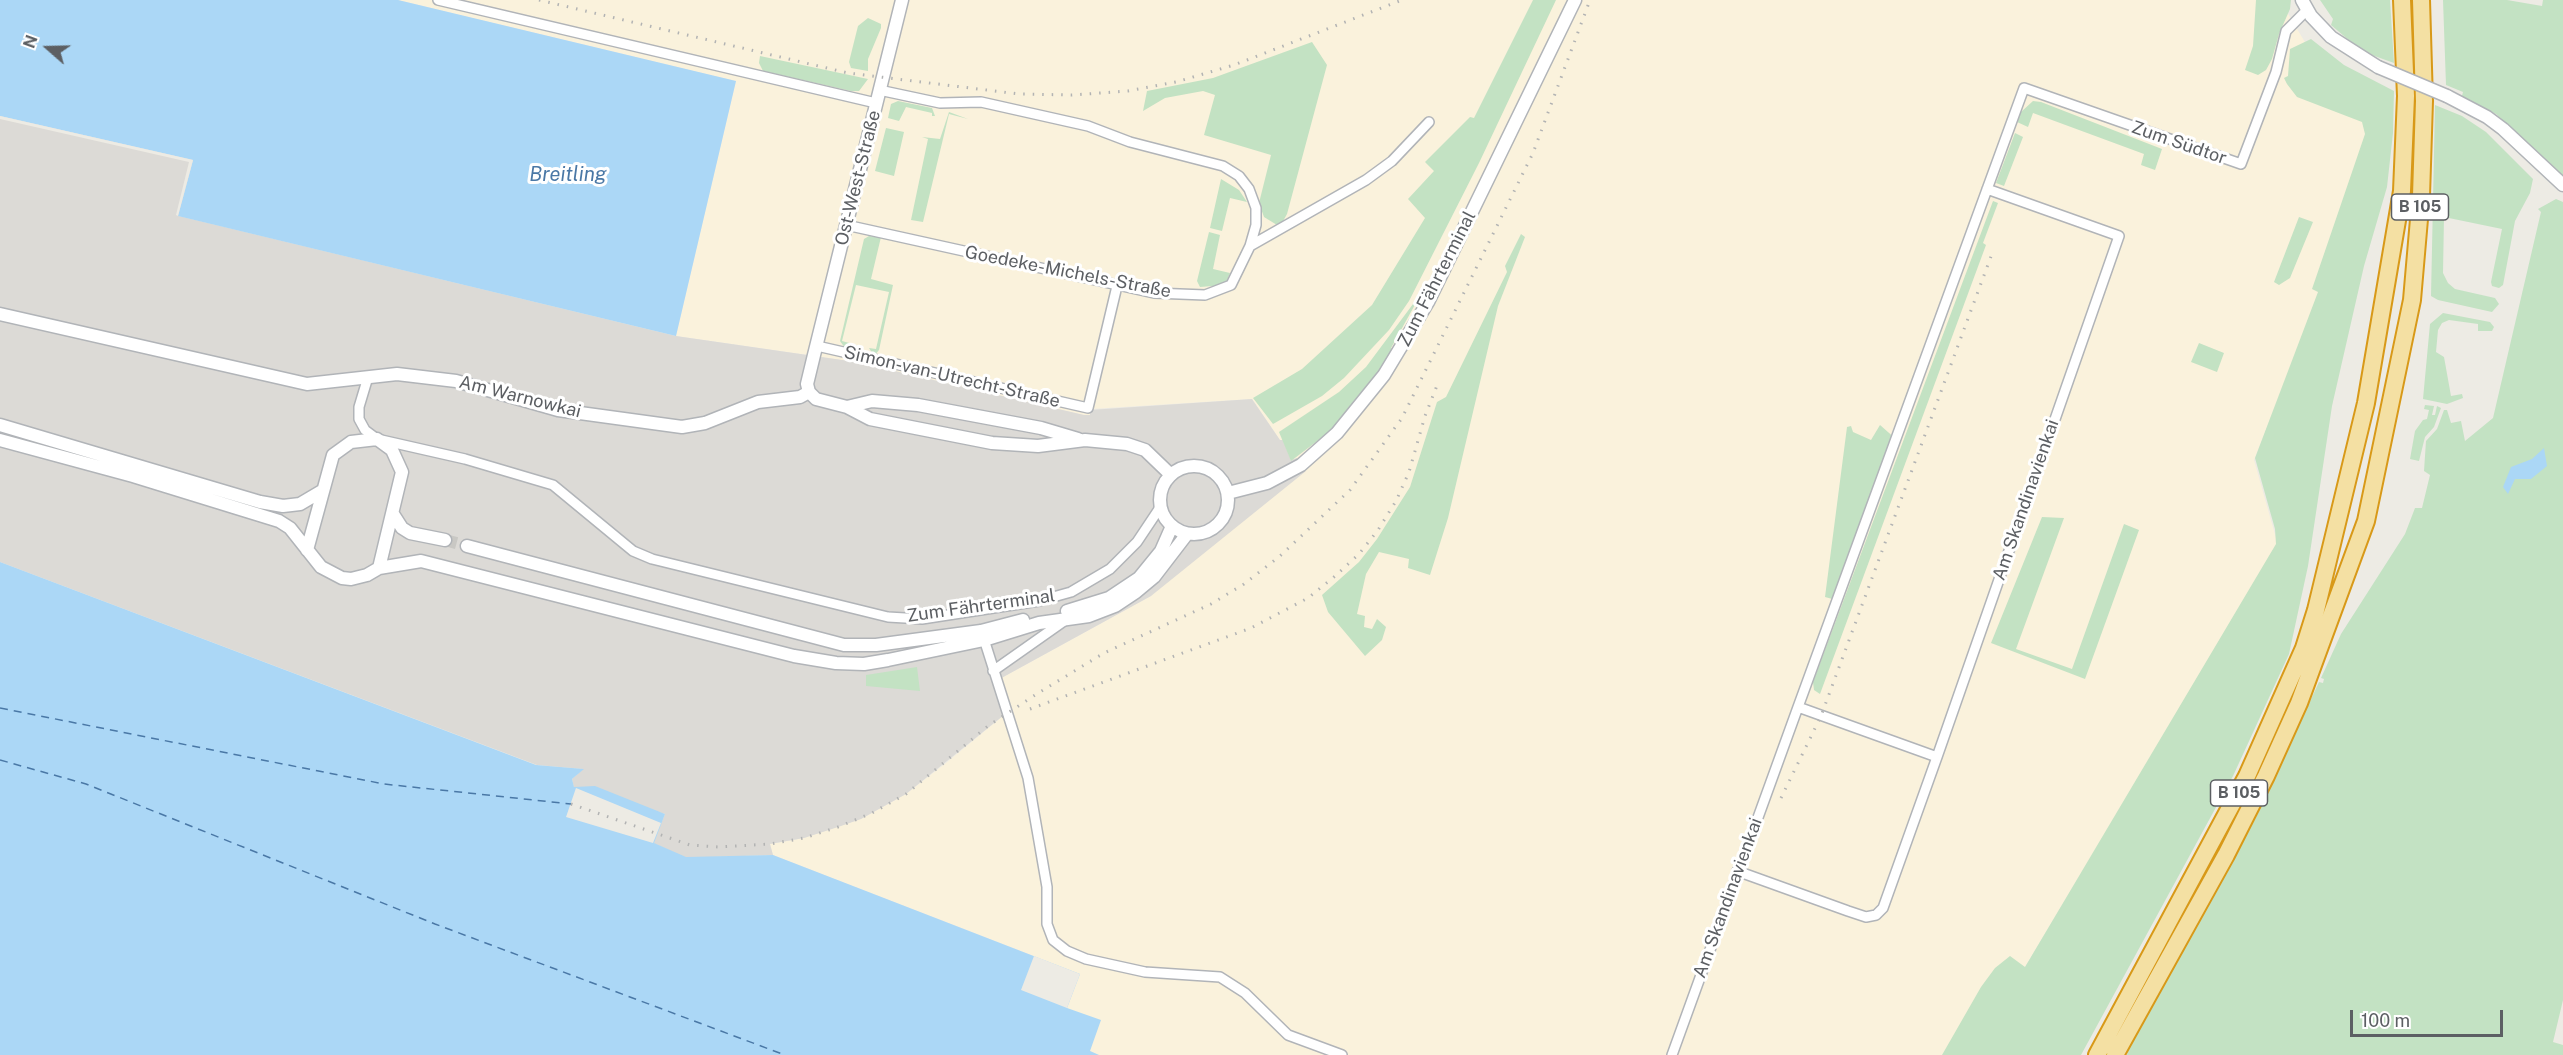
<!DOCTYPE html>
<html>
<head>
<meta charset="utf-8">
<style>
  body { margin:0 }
  #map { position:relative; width:2563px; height:1055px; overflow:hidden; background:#edebe4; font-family:"Public Sans",sans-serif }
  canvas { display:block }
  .north { position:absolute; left:18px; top:18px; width:60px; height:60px; -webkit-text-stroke:4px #fff; paint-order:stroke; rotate:290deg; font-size:16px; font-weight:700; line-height:24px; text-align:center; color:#5c5f63 }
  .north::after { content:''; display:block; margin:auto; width:21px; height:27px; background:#5c5f63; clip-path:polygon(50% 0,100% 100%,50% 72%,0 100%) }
  .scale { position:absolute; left:2350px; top:1010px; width:153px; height:27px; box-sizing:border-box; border:3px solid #5c5f63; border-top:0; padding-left:8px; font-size:18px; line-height:21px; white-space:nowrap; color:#5c5f63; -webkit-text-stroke:4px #fff; paint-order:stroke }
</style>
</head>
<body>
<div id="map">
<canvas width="2563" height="1055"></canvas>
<div class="north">N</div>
<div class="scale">100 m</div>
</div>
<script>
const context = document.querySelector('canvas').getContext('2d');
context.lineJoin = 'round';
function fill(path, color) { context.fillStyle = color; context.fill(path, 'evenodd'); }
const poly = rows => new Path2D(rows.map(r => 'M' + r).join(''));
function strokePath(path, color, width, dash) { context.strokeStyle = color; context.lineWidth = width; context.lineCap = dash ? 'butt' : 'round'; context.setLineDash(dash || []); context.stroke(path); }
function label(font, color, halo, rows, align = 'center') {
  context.font = font + ' "Public Sans",sans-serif'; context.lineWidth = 6; context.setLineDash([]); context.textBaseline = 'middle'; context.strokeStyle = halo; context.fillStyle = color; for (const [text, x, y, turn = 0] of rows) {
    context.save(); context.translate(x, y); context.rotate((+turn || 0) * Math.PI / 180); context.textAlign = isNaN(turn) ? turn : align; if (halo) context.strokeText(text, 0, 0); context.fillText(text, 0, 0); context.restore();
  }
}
const commercial = poly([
  [398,0,2283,0,2287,12,2309,49,2371,92,2368,134,2320,292,2254,460,2278,545,2025,967,2009,957,1995,969,1944,1055,1099,1055,1090,1051,1067,1008,1034,956,773,855,770,844,804,838,861,819,906,794,946,763,1009,711,996,681,1151,596,1280,440,1252,399,1091,409,1090,415,1084,415,856,362,676,336,736,81]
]);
const industrial = poly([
  [0,116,193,160,179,216,676,336,856,362,1084,415,1090,415,1090,410,1252,399,1280,440,1283,440,1291,460,1297,458,1306,471,1151,596,996,681,1009,711,906,794,861,819,838,827,804,838,770,844,773,855,686,858,653,843,665,814,574,788,572,779,583,769,537,765,0,562]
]);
const green = poly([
  [1533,0,1556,0,1479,163,1409,301,1389,330,1344,378,1322,396,1273,424,1253,398,1302,369,1372,305,1425,218,1408,199,1434,171,1425,162,1470,117,1474,118],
  [2256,0,2291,0,2290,9,2279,34,2272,59,2266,70,2258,75,2245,70,2253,46],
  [2320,0,2390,0,2394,63,2369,54,2351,42,2331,25,2333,19],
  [2443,0,2507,0,2542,6,2543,0,2563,0,2563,176,2496,114,2462,96,2463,92,2446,85],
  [868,18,881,24,881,28,868,59,868,71,851,68,849,62,858,26],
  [2311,39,2344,65,2394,91,2393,133,2387,187,2364,266,2332,406,2308,566,2289,654,2233,776,2081,1055,1942,1055,1981,987,1995,968,2010,956,2025,967,2276,544,2275,529,2255,458,2318,292,2312,289,2365,134,2362,122,2297,97,2287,84,2284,78,2288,76,2290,49],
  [1312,42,1327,65,1287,214,1282,223,1277,225,1264,217,1259,203,1271,155,1204,135,1215,95,1203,91,1165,98,1143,111,1147,91,1213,78],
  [760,56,868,79,859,91,851,91,763,71,759,63],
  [898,101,932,108,935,116,932,116,932,113,906,107,899,121,888,118,891,104],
  [2033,101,2041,102,2162,149,2155,170,2141,165,2144,154,2033,113,2028,127,2017,122,2021,112],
  [2435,105,2462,116,2486,132,2533,179,2530,193,2515,221,2503,285,2499,288,2492,286,2491,282,2502,229,2444,217,2443,273,2448,283,2455,289,2495,298,2499,304,2492,312,2438,300,2431,296],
  [949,112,968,119,949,114,923,222,911,220,928,139,922,137,940,139],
  [886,128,904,132,894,176,875,171],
  [2015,133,2023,137,2004,186,1996,183],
  [1221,179,1239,190,1247,202,1230,198,1222,231,1210,228],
  [2556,199,2563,202,2563,1000,2553,1042,2563,1045,2563,1055,2127,1055,2133,1032,2255,819,2319,682,2323,683,2324,679,2321,678,2341,634,2405,534,2415,508,2422,508,2430,475,2424,471,2426,441,2437,429,2444,410,2447,410,2451,423,2461,421,2465,441,2493,418,2541,212,2538,209],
  [1993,201,1998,203,1983,243,1986,245,1820,694,1814,690,1813,682],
  [2299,217,2313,222,2290,278,2279,285,2274,282],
  [1209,232,1220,235,1213,269,1230,273,1225,285,1200,287,1197,281],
  [1521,234,1525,237,1498,306,1448,518,1430,575,1408,568,1409,559,1379,552,1366,574,1357,614,1365,616,1364,627,1372,629,1377,619,1386,627,1382,640,1365,656,1328,612,1322,595,1359,562,1377,539,1410,487,1437,402,1446,397,1507,272,1505,266],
  [869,236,881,237,871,279,893,285,879,350,874,356,869,348,876,349,889,292,856,285,842,341,860,346,857,351,845,348,840,341,864,239],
  [1422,292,1391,348,1393,350,1363,394,1329,432,1291,461,1279,432,1339,392,1366,367],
  [2443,313,2490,322,2494,327,2492,331,2478,331,2478,324,2449,320,2442,323,2438,330,2436,352,2444,357,2451,396,2462,394,2463,398,2447,404,2423,399,2430,324],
  [2199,343,2224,353,2217,372,2191,362],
  [2425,405,2434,406,2432,415,2435,415,2437,406,2441,408,2434,427,2425,437,2419,461,2410,459,2415,431,2423,420,2427,419,2429,410,2424,409],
  [1880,425,1897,440,1836,600,1825,597,1847,427,1851,426,1853,432,1871,440],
  [2042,517,2064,518,2016,649,2072,669,2124,524,2139,530,2085,679,1991,643],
  [917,667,920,691,866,686,866,675]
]);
const water = poly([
  [0,0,398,0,736,81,676,336,178,216,193,160,0,116],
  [2544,448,2547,466,2531,479,2515,479,2508,494,2503,487,2511,467,2532,459],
  [0,562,536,765,584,769,572,779,574,787,595,786,665,814,654,843,686,857,773,855,1080,974,1067,1008,1101,1020,1090,1051,1099,1055,0,1055]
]);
const pier = poly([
  [0,116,193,160,178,216,176,215,189,162,0,119],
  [576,788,661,823,653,843,566,817],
  [1034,956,1080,974,1067,1008,1021,990]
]);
const ferry = poly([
  [0,708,384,784,571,804],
  [0,760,86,784,435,924,785,1055]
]);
const tertiaryTunnel = poly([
  [445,540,467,546]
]);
const minor = poly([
  [438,0,876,103],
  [1987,189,2119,236,1937,757,1798,707,2024,88,2241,164,2276,72,2286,31,2307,10],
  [846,225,1154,293,1205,295,1231,285,1250,246,1256,225,1256,208,1249,189,1239,176,1223,166,1130,142,1088,126,981,102,940,103,879,90],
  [1250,246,1366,180,1392,161,1429,122],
  [817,346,1088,408,1117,286],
  [368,377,359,407,359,419,365,430,377,439,465,459,553,485,633,551,652,559,888,617,922,619,1039,601,1071,592,1110,569,1137,542,1161,506],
  [983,636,1028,778,1047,887,1047,924,1053,940,1067,951,1086,959,1145,972,1220,977,1245,993,1288,1035,1342,1055],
  [993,671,1064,621],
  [1737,871,1848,911,1866,917,1876,915,1883,908,1937,757],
  [1672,1055,1798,707]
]);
const tertiary = poly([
  [2302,0,2311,16,2331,37,2378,67],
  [2447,96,2487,117,2503,129,2563,185],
  [0,314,307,384,397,374,456,381,558,410,682,427,705,423,758,402,800,397,809,392],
  [809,392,807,384,814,355,902,0],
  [809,392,816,399,847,407,870,419,992,443,1038,446,1085,440,1127,444,1145,450,1171,475],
  [847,407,872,401,918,405,1041,428,1078,439],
  [0,425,260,502,283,506,300,504,322,491],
  [0,440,133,476,279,521,290,528,321,567,342,578,351,579,367,575,379,568,421,561,794,656,836,663,864,664,888,660,984,640,1039,623,1089,616,1115,606,1136,592,1154,577,1187,534],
  '1160 500a34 34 0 1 1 68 0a34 34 0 1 1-68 0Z',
  [1228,493,1267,483,1301,465,1337,433,1384,375,1428,302,1575,0],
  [393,514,402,528,410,533,445,540],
  [467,546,844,645,876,645,981,631,1023,620],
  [307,550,333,455,351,442,377,439,392,450,402,472,379,568],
  [1067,611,1109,598,1139,578,1161,551,1172,526]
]);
const trunk = poly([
  [2097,1055,2247,776,2304,648,2316,610,2366,403,2402,191,2406,96,2402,0],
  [2115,1055,2226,855,2266,776,2299,703,2366,521,2412,300,2421,196,2424,101,2421,0]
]);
const rail = poly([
  [539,0,848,73,1019,94,1072,95,1128,91,1176,82,1234,65,1402,0],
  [1030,709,1251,628,1308,598,1334,577,1359,554,1378,530,1396,501,1409,472,1425,416,1438,383],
  [1781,798,1821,716,1993,251],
  [571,804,690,845,718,847,770,844,804,838,838,827,872,813,906,794,988,726,1035,695,1104,653,1211,604,1244,584,1280,556,1350,490,1402,418,1533,153,1590,0]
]);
const tertiaryBridge = poly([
  [2378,67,2447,96]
]);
const shields = [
  [2420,207,57],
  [2239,793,57]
];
const shieldNames = [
  ["B 105",2420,207],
  ["B 105",2239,793]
];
const streetNames = [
  ["Zum Südtor",2179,143,19],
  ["Ost-West-Straße",858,178,-76],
  ["Goedeke-Michels-Straße",1068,272,11],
  ["Zum Fährterminal",1437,279,-63],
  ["Simon-van-Utrecht-Straße",952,377,13],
  ["Am Warnowkai",520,397,14],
  ["Am Skandinavienkai",2026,500,-71],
  ["Zum Fährterminal",981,606,-8],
  ["Am Skandinavienkai",1728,898,-70]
];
const waterNames = [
  ["Breitling",568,175]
];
fill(commercial, '#faf2dc');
fill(industrial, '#dcdad6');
fill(green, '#c3e2c3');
fill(water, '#abd7f6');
fill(pier, '#edebe4');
strokePath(ferry, '#4a78a6', 1.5, [8, 6]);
strokePath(tertiaryTunnel, '#c9c8c4', 12, [12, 6]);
strokePath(minor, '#b1b4b8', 12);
strokePath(tertiary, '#b1b4b8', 15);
strokePath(trunk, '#d89918', 20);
strokePath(minor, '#fff', 9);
strokePath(tertiary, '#fff', 12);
strokePath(trunk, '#f4e0a3', 16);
strokePath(rail, '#b2b3b3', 3, [1.5, 8]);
strokePath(tertiaryBridge, '#b1b4b8', 15, []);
strokePath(tertiaryBridge, '#fff', 12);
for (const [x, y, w] of shields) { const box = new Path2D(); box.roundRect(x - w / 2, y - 13, w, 26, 4.5); context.fillStyle = '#fff'; context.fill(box); strokePath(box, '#5c5f63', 1.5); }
label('bold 16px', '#5c5f63', null, shieldNames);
label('18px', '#5c5f63', '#fff', streetNames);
label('italic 20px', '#4a78a6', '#fff', waterNames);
</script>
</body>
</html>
